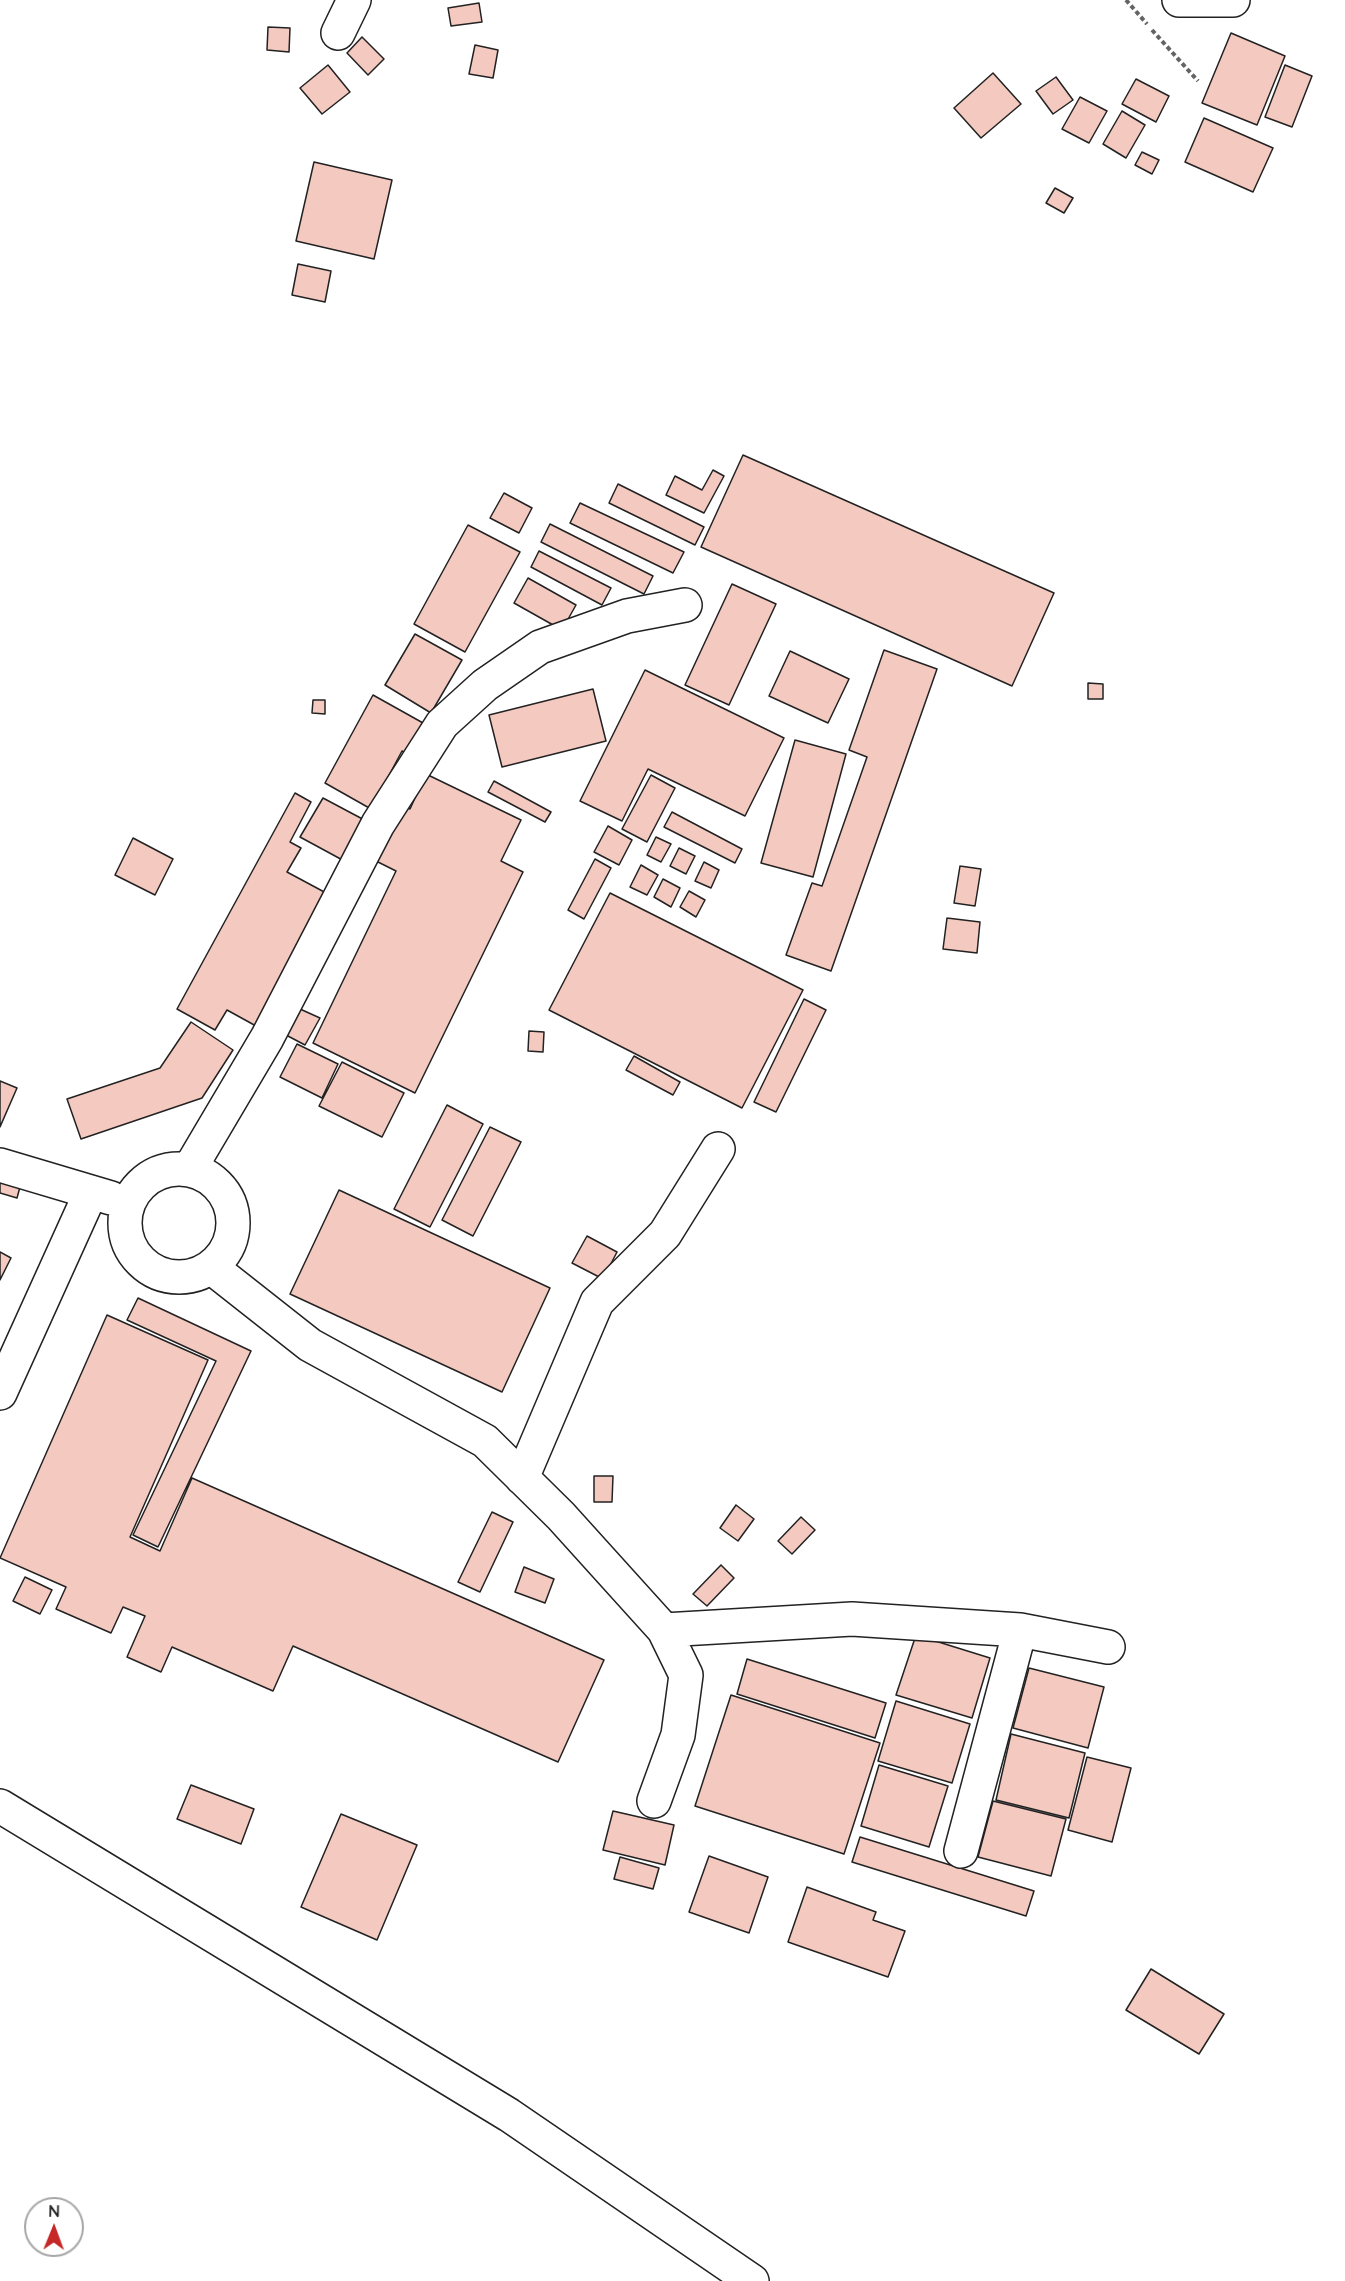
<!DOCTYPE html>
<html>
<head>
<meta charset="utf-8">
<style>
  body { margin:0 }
  #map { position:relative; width:1345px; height:2281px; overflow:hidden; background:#fff; font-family:Quicksand,sans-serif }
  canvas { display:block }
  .north { position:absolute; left:24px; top:2197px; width:60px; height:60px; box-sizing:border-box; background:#fff; border:2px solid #a7a7a7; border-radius:50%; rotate:1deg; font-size:16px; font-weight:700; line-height:24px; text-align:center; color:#222 }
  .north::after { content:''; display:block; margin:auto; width:21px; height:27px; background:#c62828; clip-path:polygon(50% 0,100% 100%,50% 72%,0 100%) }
</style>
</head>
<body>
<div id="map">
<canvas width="1345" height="2281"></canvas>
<div class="north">N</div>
</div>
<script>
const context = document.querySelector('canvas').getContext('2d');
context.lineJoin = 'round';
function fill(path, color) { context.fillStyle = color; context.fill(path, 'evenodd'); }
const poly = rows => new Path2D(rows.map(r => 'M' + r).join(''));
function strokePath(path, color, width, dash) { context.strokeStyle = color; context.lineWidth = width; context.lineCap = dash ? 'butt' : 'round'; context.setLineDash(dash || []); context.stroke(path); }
const building = poly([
  [479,3,482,22,451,26,448,8,479,3],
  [268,27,290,28,289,52,267,50,268,27],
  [1231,33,1285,56,1257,125,1202,103,1231,33],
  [362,37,384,59,368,75,347,53,362,37],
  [475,45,498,50,493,78,469,74,475,45],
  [328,65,350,92,322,114,300,88,328,65],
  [1285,65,1312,76,1292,127,1265,117,1285,65],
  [993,73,1021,104,981,138,954,108,993,73],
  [1056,77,1073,100,1053,114,1036,91,1056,77],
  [1136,79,1169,96,1156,122,1122,104,1136,79],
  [1080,97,1107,111,1089,143,1062,129,1080,97],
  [1122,111,1145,125,1126,158,1103,144,1122,111],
  [1204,118,1273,148,1253,192,1185,162,1204,118],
  [1142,152,1159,160,1152,174,1135,165,1142,152],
  [314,162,392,180,374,259,296,241,314,162],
  [1055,188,1073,198,1064,213,1046,203,1055,188],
  [298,264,331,271,325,302,292,295,298,264],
  [743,455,1054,593,1012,686,701,547,743,455],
  [713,470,724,476,704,513,666,495,675,476,702,490,713,470],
  [618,484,704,527,695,545,609,503,618,484],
  [504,493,532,508,519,533,490,518,504,493],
  [580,503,684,552,673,573,570,523,580,503],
  [550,524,653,576,644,594,541,542,550,524],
  [468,525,520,552,465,652,414,624,468,525],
  [539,551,611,588,602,605,531,567,539,551],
  [528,578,576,605,562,630,514,603,528,578],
  [732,584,776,604,729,705,685,685,732,584],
  [415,634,462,660,431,713,385,685,415,634],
  [884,650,937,669,831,971,786,955,812,883,822,886,867,757,849,750,884,650],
  [790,651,849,679,828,723,769,696,790,651],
  [645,670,784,738,745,816,648,769,622,821,580,801,645,670],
  [1088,683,1103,684,1103,699,1088,699,1088,683],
  [593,689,606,741,502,767,489,715,593,689],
  [373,695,432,728,416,758,402,751,371,809,325,783,373,695],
  [313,700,325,700,325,714,312,713,313,700],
  [795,740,846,754,813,877,761,863,795,740],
  [426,774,521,820,501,861,523,872,415,1093,313,1043,396,871,370,858,397,802,410,809,426,774],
  [651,775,675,788,647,842,622,829,651,775],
  [494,781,551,812,545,822,488,792,494,781],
  [295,793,311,802,290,842,301,848,287,872,328,894,256,1026,227,1010,215,1030,177,1009,295,793],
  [323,798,370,823,348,863,300,837,323,798],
  [672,812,742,849,735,863,664,827,672,812],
  [608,826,632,840,619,865,594,852,608,826],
  [656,837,671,844,661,862,647,855,656,837],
  [133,838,173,859,155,895,115,875,133,838],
  [679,848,695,856,686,874,670,866,679,848],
  [595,859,611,868,584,919,568,910,595,859],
  [704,862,719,870,711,888,695,881,704,862],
  [641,865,658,875,647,895,630,887,641,865],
  [960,866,981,869,975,906,954,903,960,866],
  [663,879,680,888,671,907,654,897,663,879],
  [689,891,705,900,696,917,680,907,689,891],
  [610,893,803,990,742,1108,549,1010,610,893],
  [947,918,980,922,977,953,943,949,947,918],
  [804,999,826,1010,776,1112,754,1102,804,999],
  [300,1009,320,1018,305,1045,286,1035,300,1009],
  [191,1022,233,1050,202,1098,81,1139,67,1099,160,1068,191,1022],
  [529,1031,544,1032,543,1052,528,1051,529,1031],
  [297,1044,338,1064,322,1098,280,1077,297,1044],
  [634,1056,680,1082,673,1095,626,1070,634,1056],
  [342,1062,404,1093,382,1137,319,1106,342,1062],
  [0,1081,17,1088,0,1127,0,1081],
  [447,1105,483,1124,430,1227,394,1209,447,1105],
  [490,1127,521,1142,473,1236,442,1220,490,1127],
  [0,1169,23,1176,17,1198,0,1193,0,1169],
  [339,1190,550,1288,502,1392,290,1294,339,1190],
  [587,1236,617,1252,603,1279,572,1263,587,1236],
  [0,1252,11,1258,0,1280,0,1252],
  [138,1298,251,1351,158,1547,133,1535,216,1361,127,1320,138,1298],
  [107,1315,208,1360,130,1537,160,1551,192,1478,604,1660,558,1762,293,1646,273,1691,172,1647,161,1672,127,1657,145,1616,123,1607,111,1633,56,1609,66,1587,0,1558,107,1315],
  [594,1476,613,1476,612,1502,594,1502,594,1476],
  [736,1505,754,1519,738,1541,720,1528,736,1505],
  [492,1512,513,1522,480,1592,458,1582,492,1512],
  [801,1517,815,1530,792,1554,778,1541,801,1517],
  [721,1565,734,1578,707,1606,693,1594,721,1565],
  [524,1567,554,1579,545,1603,515,1592,524,1567],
  [25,1577,52,1590,40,1614,13,1601,25,1577],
  [916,1635,990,1658,972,1718,896,1695,916,1635],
  [747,1659,886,1703,875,1738,737,1694,747,1659],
  [1029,1668,1104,1687,1088,1748,1013,1728,1029,1668],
  [731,1695,880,1743,844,1854,695,1806,731,1695],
  [896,1701,970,1724,952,1783,878,1761,896,1701],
  [1011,1734,1085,1753,1069,1818,996,1800,1011,1734],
  [1087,1757,1131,1768,1112,1842,1068,1830,1087,1757],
  [879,1765,948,1786,929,1847,861,1826,879,1765],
  [191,1785,254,1809,241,1844,177,1819,191,1785],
  [993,1801,1066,1819,1051,1876,978,1857,993,1801],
  [613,1811,674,1825,665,1865,603,1850,613,1811],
  [341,1814,417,1845,377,1940,301,1907,341,1814],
  [860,1837,1034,1891,1026,1916,852,1862,860,1837],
  [709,1856,768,1877,749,1933,689,1912,709,1856],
  [620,1857,659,1868,653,1889,614,1879,620,1857],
  [807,1887,876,1912,873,1920,905,1931,888,1977,788,1942,807,1887],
  [1151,1969,1224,2014,1199,2054,1126,2010,1151,1969]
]);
const path = poly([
  [1126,0,1147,24],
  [1152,30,1198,81]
]);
const minor = poly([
  [1179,0,1233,0],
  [338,33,354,0],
  [0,1165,111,1198],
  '125 1223a54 54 0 1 1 108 0a54 54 0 1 1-108 0Z',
  [189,1170,267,1038,378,824,442,724,485,685,540,647,627,616,685,605],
  [211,1267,310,1345,485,1441,561,1516,664,1630,686,1675,678,1735,654,1801],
  [0,1393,91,1192],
  [522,1478,597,1302,665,1234,718,1149],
  [664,1630,852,1619,1020,1630,1108,1647],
  [0,1806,509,2115,752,2281],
  [961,1851,1020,1630]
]);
fill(building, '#f3c9c0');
strokePath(building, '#222', 1.5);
strokePath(minor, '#222', 36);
strokePath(path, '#646464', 4, [4.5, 3]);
strokePath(minor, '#fff', 33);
</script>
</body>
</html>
